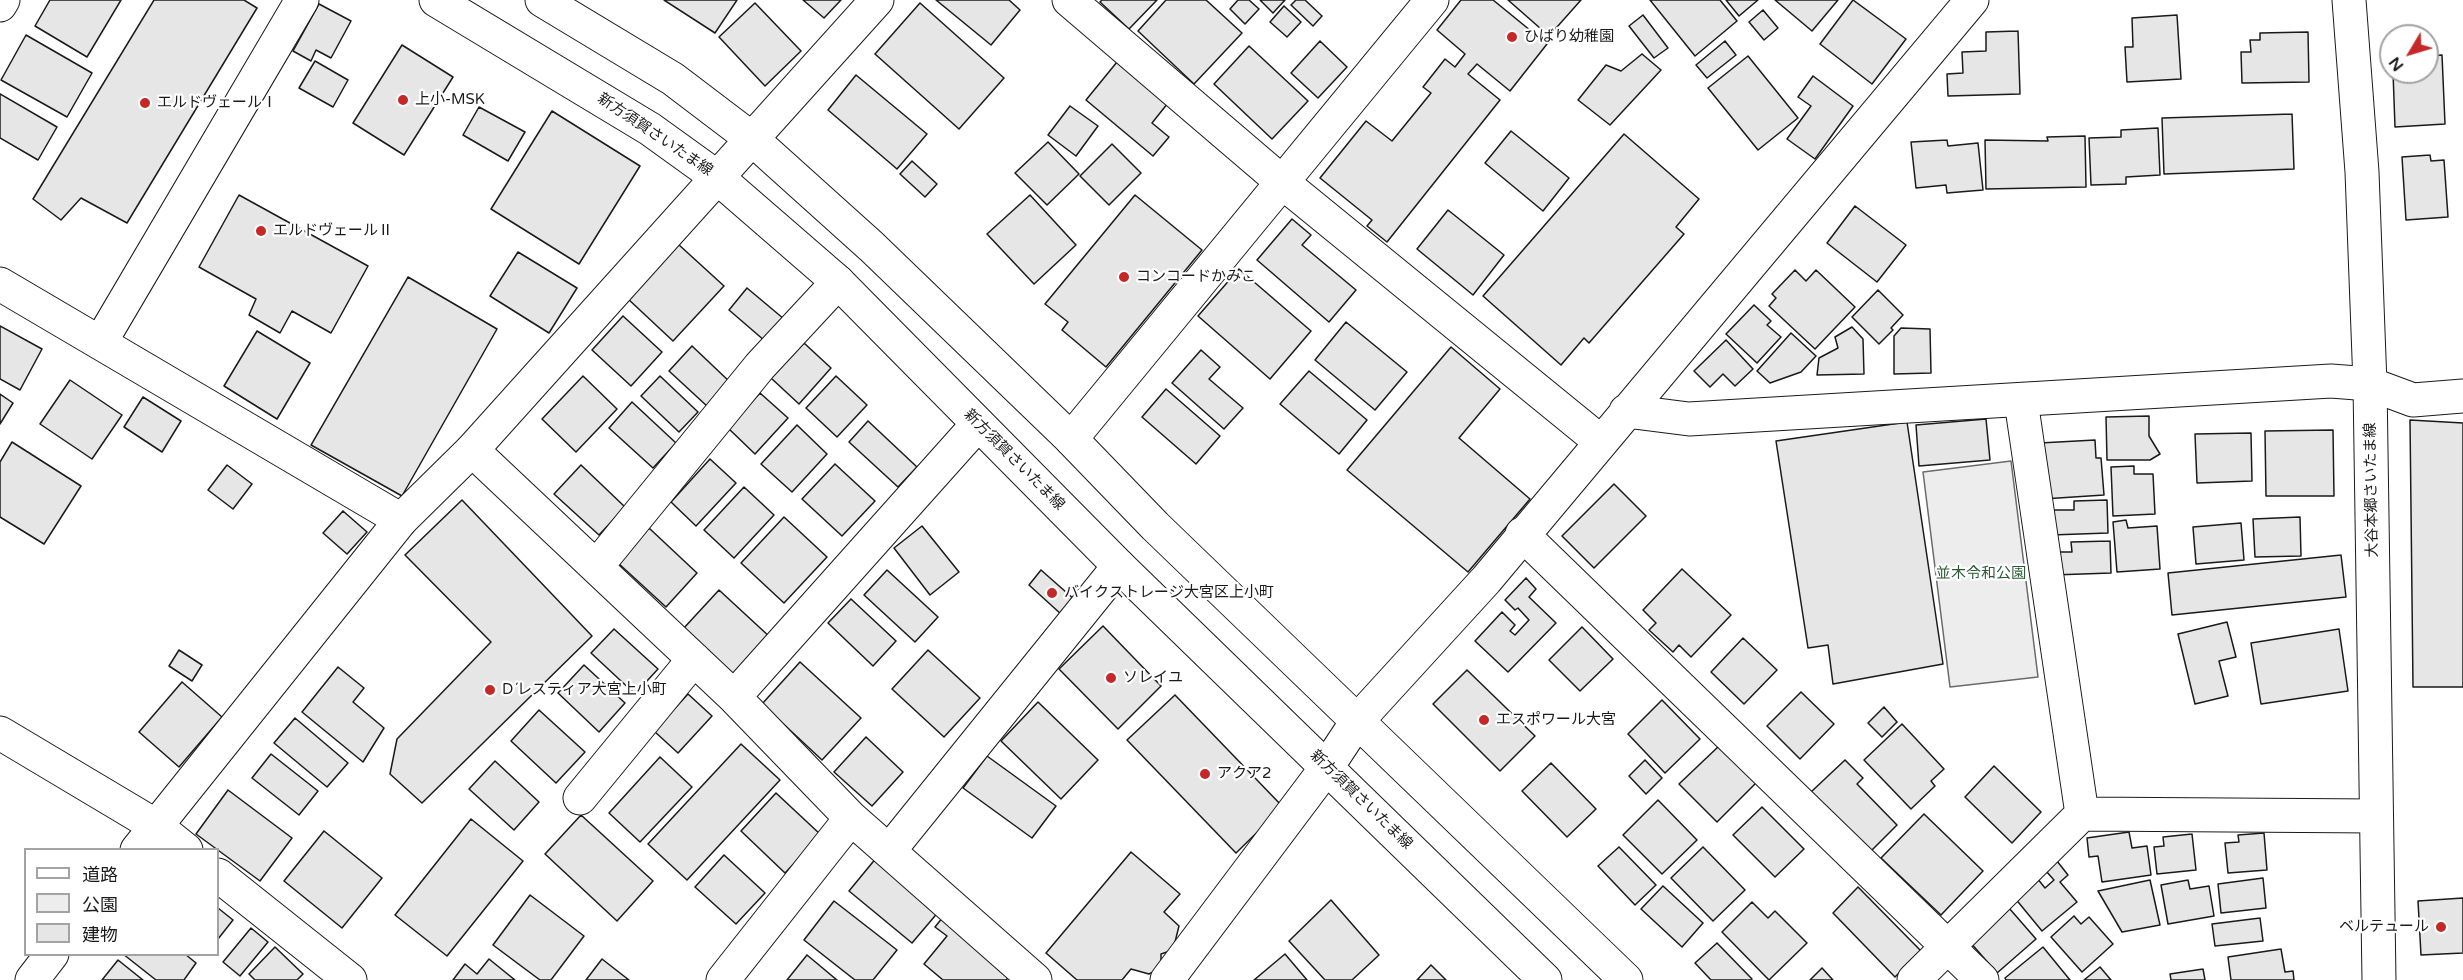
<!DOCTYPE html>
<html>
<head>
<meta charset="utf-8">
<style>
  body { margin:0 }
  #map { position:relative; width:2463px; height:980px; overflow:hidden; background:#fff; font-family:"Varela Round","Noto Sans JP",sans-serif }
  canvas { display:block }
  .legend { position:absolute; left:24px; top:848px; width:195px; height:108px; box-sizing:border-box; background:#fff; border:2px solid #a3a3a3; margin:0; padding:8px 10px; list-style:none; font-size:18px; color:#1a1a1a }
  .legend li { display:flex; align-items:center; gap:12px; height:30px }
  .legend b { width:30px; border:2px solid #a3a3a3 }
  .north { position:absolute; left:2379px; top:24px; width:60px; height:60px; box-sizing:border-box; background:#fff; border:2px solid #a3a3a3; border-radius:50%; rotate:232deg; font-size:16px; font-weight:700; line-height:24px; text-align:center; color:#1a1a1a }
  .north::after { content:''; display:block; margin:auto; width:21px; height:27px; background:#c62828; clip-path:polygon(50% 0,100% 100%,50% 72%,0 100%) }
</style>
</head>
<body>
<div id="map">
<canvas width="2463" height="980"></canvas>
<ul class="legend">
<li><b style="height:8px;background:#fff"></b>道路</li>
<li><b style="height:16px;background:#ededed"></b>公園</li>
<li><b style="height:16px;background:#e6e6e6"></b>建物</li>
</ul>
<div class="north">N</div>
</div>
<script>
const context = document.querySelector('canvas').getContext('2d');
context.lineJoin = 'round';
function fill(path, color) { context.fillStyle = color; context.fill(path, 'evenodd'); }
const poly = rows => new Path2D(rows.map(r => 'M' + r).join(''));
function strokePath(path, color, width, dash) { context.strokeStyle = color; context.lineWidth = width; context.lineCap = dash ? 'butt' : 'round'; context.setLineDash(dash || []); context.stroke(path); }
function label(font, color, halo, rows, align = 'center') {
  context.font = font + ' "Varela Round","Noto Sans JP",sans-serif'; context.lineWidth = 4.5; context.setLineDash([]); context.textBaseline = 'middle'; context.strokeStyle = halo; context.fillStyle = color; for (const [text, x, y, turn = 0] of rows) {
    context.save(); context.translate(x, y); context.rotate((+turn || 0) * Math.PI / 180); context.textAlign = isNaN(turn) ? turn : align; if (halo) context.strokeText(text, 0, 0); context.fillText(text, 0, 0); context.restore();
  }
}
const green = poly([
  [2011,461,2038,677,1950,687,1923,472,2011,461]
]);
const building = poly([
  [50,0,121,0,87,57,35,26,50,0],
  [154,0,244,0,257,8,127,223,81,198,61,220,33,199,154,0],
  [664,0,737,0,715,33,664,0],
  [803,0,841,0,824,18,803,0],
  [936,0,1009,0,1020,10,991,45,936,0],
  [1102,0,1157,0,1129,29,1100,2,1102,0],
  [1166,0,1206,0,1242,33,1194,84,1138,31,1166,0],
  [1238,0,1249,0,1259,9,1245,24,1230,9,1238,0],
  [1260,0,1285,0,1273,13,1260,0],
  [1296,0,1305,0,1322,16,1313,26,1291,5,1296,0],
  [1461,0,1493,0,1547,44,1510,91,1477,64,1468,74,1500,100,1387,242,1367,226,1372,220,1320,178,1366,121,1392,141,1431,93,1423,87,1445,59,1455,67,1465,54,1437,30,1461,0],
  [1508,0,1581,0,1549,36,1508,0],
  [1650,0,1720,0,1737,21,1695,56,1650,0],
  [1726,0,1758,0,1739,16,1726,0],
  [1775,0,1838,0,1812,31,1775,0],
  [1853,0,1906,39,1872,84,1820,44,1853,0],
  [755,3,801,51,765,86,719,37,755,3],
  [920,3,1004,78,959,129,875,54,920,3],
  [319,4,351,21,331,58,316,50,311,61,293,51,319,4],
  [1284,6,1301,22,1287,37,1270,22,1284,6],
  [1763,10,1778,28,1764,40,1749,22,1763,10],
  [1643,15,1668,48,1654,58,1629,26,1643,15],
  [2177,15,2181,79,2127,82,2125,47,2133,47,2132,18,2177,15],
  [2018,31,2020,94,1948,96,1947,74,1963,73,1962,52,1986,51,1986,32,2018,31],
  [2308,32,2309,82,2242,83,2241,52,2251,52,2250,40,2260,40,2260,33,2308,32],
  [26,35,92,73,67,117,1,80,26,35],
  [1320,41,1347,67,1318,98,1291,73,1320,41],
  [1725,41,1736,55,1707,78,1696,65,1725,41],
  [402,45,453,77,404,155,353,123,402,45],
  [1249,46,1308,101,1272,139,1214,84,1249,46],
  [1642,54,1661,70,1610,125,1578,100,1606,65,1621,71,1642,54],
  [2442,55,2445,124,2395,127,2393,72,2427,72,2427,56,2442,55],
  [1748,56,1798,118,1758,150,1708,88,1748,56],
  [315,61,348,80,333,107,299,88,315,61],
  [1117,62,1168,103,1152,123,1169,137,1153,156,1086,100,1117,62],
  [856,75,927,134,897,169,828,110,856,75],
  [1813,76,1853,106,1815,159,1787,139,1811,106,1798,97,1813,76],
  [0,94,57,127,38,160,0,138,0,94],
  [1070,106,1098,126,1076,156,1048,135,1070,106],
  [479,107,525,132,508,161,463,135,479,107],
  [552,111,640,166,579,264,491,209,552,111],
  [2292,114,2294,169,2164,174,2162,118,2292,114],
  [2158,128,2160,175,2126,177,2126,184,2091,185,2089,138,2121,137,2121,130,2158,128],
  [1511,131,1569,178,1543,211,1485,163,1511,131],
  [1624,134,1699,199,1676,227,1684,234,1589,343,1584,338,1561,365,1483,296,1624,134],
  [2085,136,2086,187,1986,189,1985,140,2048,141,2047,137,2085,136],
  [1947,140,1948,146,1978,143,1983,190,1947,193,1946,185,1916,188,1911,142,1947,140],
  [1048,142,1079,174,1047,205,1015,173,1048,142],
  [1112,144,1141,173,1109,205,1080,176,1112,144],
  [2430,155,2431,161,2444,160,2448,217,2406,220,2402,157,2430,155],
  [912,161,937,184,925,197,900,174,912,161],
  [239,195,368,266,331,333,292,311,280,333,249,315,256,299,199,267,239,195],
  [1030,195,1076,245,1034,284,987,234,1030,195],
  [1135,195,1202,250,1106,367,1062,330,1068,322,1045,304,1135,195],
  [1855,206,1906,245,1877,282,1827,243,1855,206],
  [1448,210,1504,255,1473,295,1417,249,1448,210],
  [1292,219,1311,235,1302,245,1356,290,1329,322,1257,260,1292,219],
  [678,244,724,286,673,341,627,298,678,244],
  [518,252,577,288,549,333,490,296,518,252],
  [1239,269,1311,331,1270,379,1198,316,1239,269],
  [1795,270,1806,281,1816,270,1855,307,1815,349,1769,306,1776,298,1772,294,1795,270],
  [408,277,497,329,402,496,311,445,408,277],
  [747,288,784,319,765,341,729,310,747,288],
  [1878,290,1903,315,1891,328,1893,330,1879,344,1852,317,1878,290],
  [1754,305,1771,321,1767,325,1781,337,1757,363,1726,334,1754,305],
  [623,316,662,352,631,386,592,350,623,316],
  [1346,322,1407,372,1375,410,1315,360,1346,322],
  [0,326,42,349,20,390,0,379,0,326],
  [1852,327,1863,339,1864,374,1817,375,1819,358,1838,348,1835,337,1852,327],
  [1901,328,1930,329,1931,373,1894,374,1894,336,1901,328],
  [257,331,310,363,277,419,224,386,257,331],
  [1791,333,1816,356,1801,372,1770,383,1757,371,1791,333],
  [1726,340,1753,369,1735,386,1723,374,1710,387,1694,371,1726,340],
  [804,343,831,368,799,404,771,378,804,343],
  [692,346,731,383,708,407,669,371,692,346],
  [1451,347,1500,389,1459,438,1530,499,1468,572,1347,470,1451,347],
  [1201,350,1220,367,1209,379,1243,408,1224,429,1172,383,1201,350],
  [1309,371,1367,420,1339,454,1280,404,1309,371],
  [583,376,617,409,576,452,542,419,583,376],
  [660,376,698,412,679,432,641,396,660,376],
  [836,376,867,405,837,437,806,408,836,376],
  [70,380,122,415,92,459,40,424,70,380],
  [1166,389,1220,436,1196,464,1142,417,1166,389],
  [760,393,788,418,755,454,728,428,760,393],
  [0,394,13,403,0,424,0,394],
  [143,397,181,421,162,452,124,427,143,397],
  [632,402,676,443,653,468,609,428,632,402],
  [2149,416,2149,436,2160,454,2150,460,2107,460,2106,417,2149,416],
  [1986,419,1990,460,1919,466,1916,425,1986,419],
  [2410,420,2463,423,2463,687,2413,687,2410,420],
  [868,421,917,467,898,487,849,442,868,421],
  [1907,422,1943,664,1833,684,1828,645,1808,648,1776,441,1907,422],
  [797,425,827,454,792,492,761,464,797,425],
  [2333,430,2334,496,2266,496,2265,431,2333,430],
  [2251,433,2252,481,2197,483,2195,434,2251,433],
  [2095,440,2096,458,2101,458,2104,495,2043,499,2040,443,2095,440],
  [12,442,81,486,44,544,0,517,0,462,12,442],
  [710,459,736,483,696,526,671,502,710,459],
  [835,464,875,501,842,536,802,499,835,464],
  [227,465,252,484,233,509,208,490,227,465],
  [581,465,625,507,599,535,554,494,581,465],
  [2134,466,2134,474,2153,474,2155,514,2113,516,2111,467,2134,466],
  [1614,484,1646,516,1594,568,1562,536,1614,484],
  [744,487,774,515,734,558,704,530,744,487],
  [462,500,592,636,422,803,390,774,397,739,491,642,405,555,462,500],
  [2107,500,2108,533,2051,535,2051,510,2074,510,2074,501,2107,500],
  [343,511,367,532,347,554,323,533,343,511],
  [784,517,827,557,784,603,741,563,784,517],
  [2300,517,2301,556,2255,557,2253,519,2300,517],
  [2126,520,2128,528,2157,526,2160,569,2117,572,2113,522,2126,520],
  [2241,523,2244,560,2196,564,2193,527,2241,523],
  [922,526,959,572,930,595,894,548,922,526],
  [649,528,697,573,666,607,617,562,649,528],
  [2110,541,2111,573,2053,575,2052,552,2072,552,2071,542,2110,541],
  [2341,555,2346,597,2172,615,2168,573,2341,555],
  [1682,569,1731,615,1691,657,1679,645,1673,652,1649,630,1656,623,1643,610,1682,569],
  [887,570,938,617,915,642,864,595,887,570],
  [1041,570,1075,600,1062,615,1029,585,1041,570],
  [1526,578,1536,589,1529,597,1556,623,1508,672,1475,641,1502,612,1515,625,1510,631,1515,635,1529,620,1518,608,1515,610,1505,600,1526,578],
  [719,590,771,638,735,677,683,629,719,590],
  [851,599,896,641,873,666,828,623,851,599],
  [2227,622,2236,657,2219,661,2228,696,2195,704,2178,634,2227,622],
  [1103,626,1161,686,1118,729,1059,669,1103,626],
  [1582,627,1613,659,1580,691,1549,660,1582,627],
  [614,629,658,669,635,694,591,653,614,629],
  [2339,629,2348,691,2261,704,2251,643,2339,629],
  [1743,638,1777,670,1744,704,1711,672,1743,638],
  [179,650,202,665,192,681,169,666,179,650],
  [928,650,980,698,944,737,892,689,928,650],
  [800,662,861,718,822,760,762,704,800,662],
  [584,665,625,703,599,732,558,693,584,665],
  [338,667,364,688,353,702,384,728,363,762,302,712,338,667],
  [1467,670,1535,736,1500,771,1433,704,1467,670],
  [182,682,222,717,179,767,139,732,182,682],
  [1801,692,1834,724,1800,759,1767,726,1801,692],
  [688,694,712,716,678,753,654,731,688,694],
  [1175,695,1283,807,1236,853,1127,740,1175,695],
  [1662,700,1700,739,1665,773,1628,734,1662,700],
  [1038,702,1098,760,1061,799,1001,741,1038,702],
  [1884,707,1897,722,1882,737,1868,723,1884,707],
  [539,710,585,752,556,783,511,741,539,710],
  [295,718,348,763,327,787,274,743,295,718],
  [1902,724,1944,769,1931,781,1935,786,1911,809,1864,760,1902,724],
  [866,737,903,772,872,806,834,772,866,737],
  [741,744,780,780,687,880,648,844,741,744],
  [1719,746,1756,783,1717,822,1679,784,1719,746],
  [271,754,318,791,299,815,252,778,271,754],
  [987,756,1056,806,1032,838,963,788,987,756],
  [660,757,692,787,640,842,609,813,660,757],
  [1645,760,1662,778,1646,794,1629,776,1645,760],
  [1845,760,1863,778,1857,784,1897,825,1870,852,1811,792,1845,760],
  [495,761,539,802,514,830,469,789,495,761],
  [1551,763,1596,809,1567,837,1522,791,1551,763],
  [1994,766,2041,812,2012,843,1965,797,1994,766],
  [228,790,292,838,260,881,196,834,228,790],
  [776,793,821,835,785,873,741,831,776,793],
  [1658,800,1697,840,1662,874,1623,835,1658,800],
  [1762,807,1804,849,1775,877,1733,835,1762,807],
  [1924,814,1983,871,1941,915,1881,858,1924,814],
  [581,815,653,881,617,921,545,854,581,815],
  [471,819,523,861,447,956,395,915,471,819],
  [324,831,382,878,342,928,284,881,324,831],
  [2129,832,2132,848,2147,846,2151,875,2102,882,2098,856,2089,857,2087,838,2129,832],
  [2264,833,2267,870,2228,873,2225,843,2239,842,2238,835,2264,833],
  [2192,834,2196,870,2157,874,2154,847,2164,846,2163,837,2192,834],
  [1619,847,1656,885,1635,905,1598,866,1619,847],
  [1703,847,1745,890,1713,921,1671,878,1703,847],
  [1131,852,1180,894,1164,912,1179,926,1173,950,1161,954,1161,968,1149,974,1131,969,1122,980,1077,980,1046,953,1131,852],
  [724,855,765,893,736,924,695,887,724,855],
  [877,857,940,910,912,943,849,891,877,857],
  [2057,861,2068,875,2060,882,2077,902,2042,931,2014,897,2037,878,2045,888,2054,880,2046,871,2057,861],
  [2263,878,2266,908,2221,913,2218,884,2263,878],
  [2150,880,2160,925,2122,932,2098,891,2150,880],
  [2188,880,2190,889,2209,886,2214,916,2168,924,2161,885,2188,880],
  [1663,886,1703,923,1682,947,1641,909,1663,886],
  [1858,887,1921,951,1895,977,1833,913,1858,887],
  [530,895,584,936,551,980,540,980,493,945,530,895],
  [2463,898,2463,953,2421,955,2418,901,2463,898],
  [1331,900,1379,955,1352,980,1325,980,1289,941,1331,900],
  [834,901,897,950,873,980,855,980,804,940,834,901],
  [1752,902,1768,918,1775,911,1807,943,1769,980,1722,932,1752,902],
  [218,908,233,920,218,939,218,908],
  [2009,908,2036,939,1997,973,1970,942,2009,908],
  [2074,916,2081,924,2089,917,2113,944,2082,972,2051,937,2074,916],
  [943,917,1011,975,1006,980,943,980,924,964,947,936,935,927,943,917],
  [2260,918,2263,941,2215,946,2212,924,2260,918],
  [251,928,268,942,240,976,223,962,251,928],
  [1717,943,1752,979,1751,980,1711,980,1695,963,1717,943],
  [275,947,303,974,297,980,255,980,249,974,275,947],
  [2043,947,2070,980,2006,980,2005,978,2043,947],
  [2281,949,2285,972,2293,971,2294,980,2231,980,2228,957,2281,949],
  [123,954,185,954,196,963,184,980,156,980,123,954],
  [1285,954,1307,980,1254,980,1285,954],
  [807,955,837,980,787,980,807,955],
  [489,959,515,980,453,980,465,964,477,974,489,959],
  [602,959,629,980,586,980,602,959],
  [118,960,143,980,102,980,118,960],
  [1431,965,1446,980,1417,980,1431,965],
  [2100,967,2111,980,2084,980,2100,967],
  [1822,968,1833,980,1810,980,1822,968],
  [2203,969,2205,980,2171,980,2170,974,2203,969]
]);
const minor = poly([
  [1069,0,1282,182,1601,442],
  [0,5,3,0],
  [0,284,401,520],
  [100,343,302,0],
  [2021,401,2082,814],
  [1071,439,1432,0],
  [472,450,734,697,851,818,1035,980],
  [1522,534,1982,980],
  [596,567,760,366,838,282],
  [734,697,978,424],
  [0,733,156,826,186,850],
  [580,798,694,659],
  [889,851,1119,566],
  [218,875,350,980],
  [723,980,851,818],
  [1914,980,2082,814,2376,816]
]);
const tertiary = poly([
  [1626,411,1689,419,2331,381,2370,384,2413,400,2463,396],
  [137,850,401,520,472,450,877,0],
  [32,980,52,954],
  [1167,980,1327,767,1358,720,1486,580,1972,0]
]);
const secondary = poly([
  [436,0,650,129,718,178,838,282,1119,566,1545,980],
  [542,0,673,79,752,139,872,247,1071,439,1155,526,1626,980],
  [2349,0,2362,172,2370,384,2379,980]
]);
const markers = [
  [1512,37,6,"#c62828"],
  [403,100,6,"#c62828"],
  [145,103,6,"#c62828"],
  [261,231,6,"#c62828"],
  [1124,277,6,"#c62828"],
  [1052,593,6,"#c62828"],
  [1111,678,6,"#c62828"],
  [490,690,6,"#c62828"],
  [1484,720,6,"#c62828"],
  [1205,774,6,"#c62828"],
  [2441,927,6,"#c62828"]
];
const poiNames = [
  ["ひばり幼稚園",1524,37],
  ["上小-MSK",415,100],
  ["エルドヴェールⅠ",157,103],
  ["エルドヴェールⅡ",273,231],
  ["コンコードかみこ",1136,277],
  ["バイクストレージ大宮区上小町",1064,593],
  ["ソレイユ",1123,678],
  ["D´レスティア大宮上小町",502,690],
  ["エスポワール大宮",1496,720],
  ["アクア2",1217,774],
  ["ベルテュール",2429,927,"right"]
];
const streetNames = [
  ["新方須賀さいたま線",655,135,34],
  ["新方須賀さいたま線",1014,460,45],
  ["大谷本郷さいたま線",2372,490,-91],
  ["新方須賀さいたま線",1361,800,44]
];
const parkNames = [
  ["並木令和公園",1981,574]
];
fill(green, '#ededed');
strokePath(green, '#6a6a6a', 1.5);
fill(building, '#e6e6e6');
strokePath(building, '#1a1a1a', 1.5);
strokePath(minor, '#1a1a1a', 35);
strokePath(tertiary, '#1a1a1a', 35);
strokePath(secondary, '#1a1a1a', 35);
strokePath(minor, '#fff', 33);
strokePath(tertiary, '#fff', 33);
strokePath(secondary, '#fff', 33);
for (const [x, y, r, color] of markers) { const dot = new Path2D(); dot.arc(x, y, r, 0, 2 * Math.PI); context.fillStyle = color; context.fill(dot); strokePath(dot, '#fff', 2); }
label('15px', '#1a1a1a', '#fff', poiNames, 'left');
label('15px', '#1a1a1a', '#fff', streetNames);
label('15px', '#2b5a34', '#fff', parkNames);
</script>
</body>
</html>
